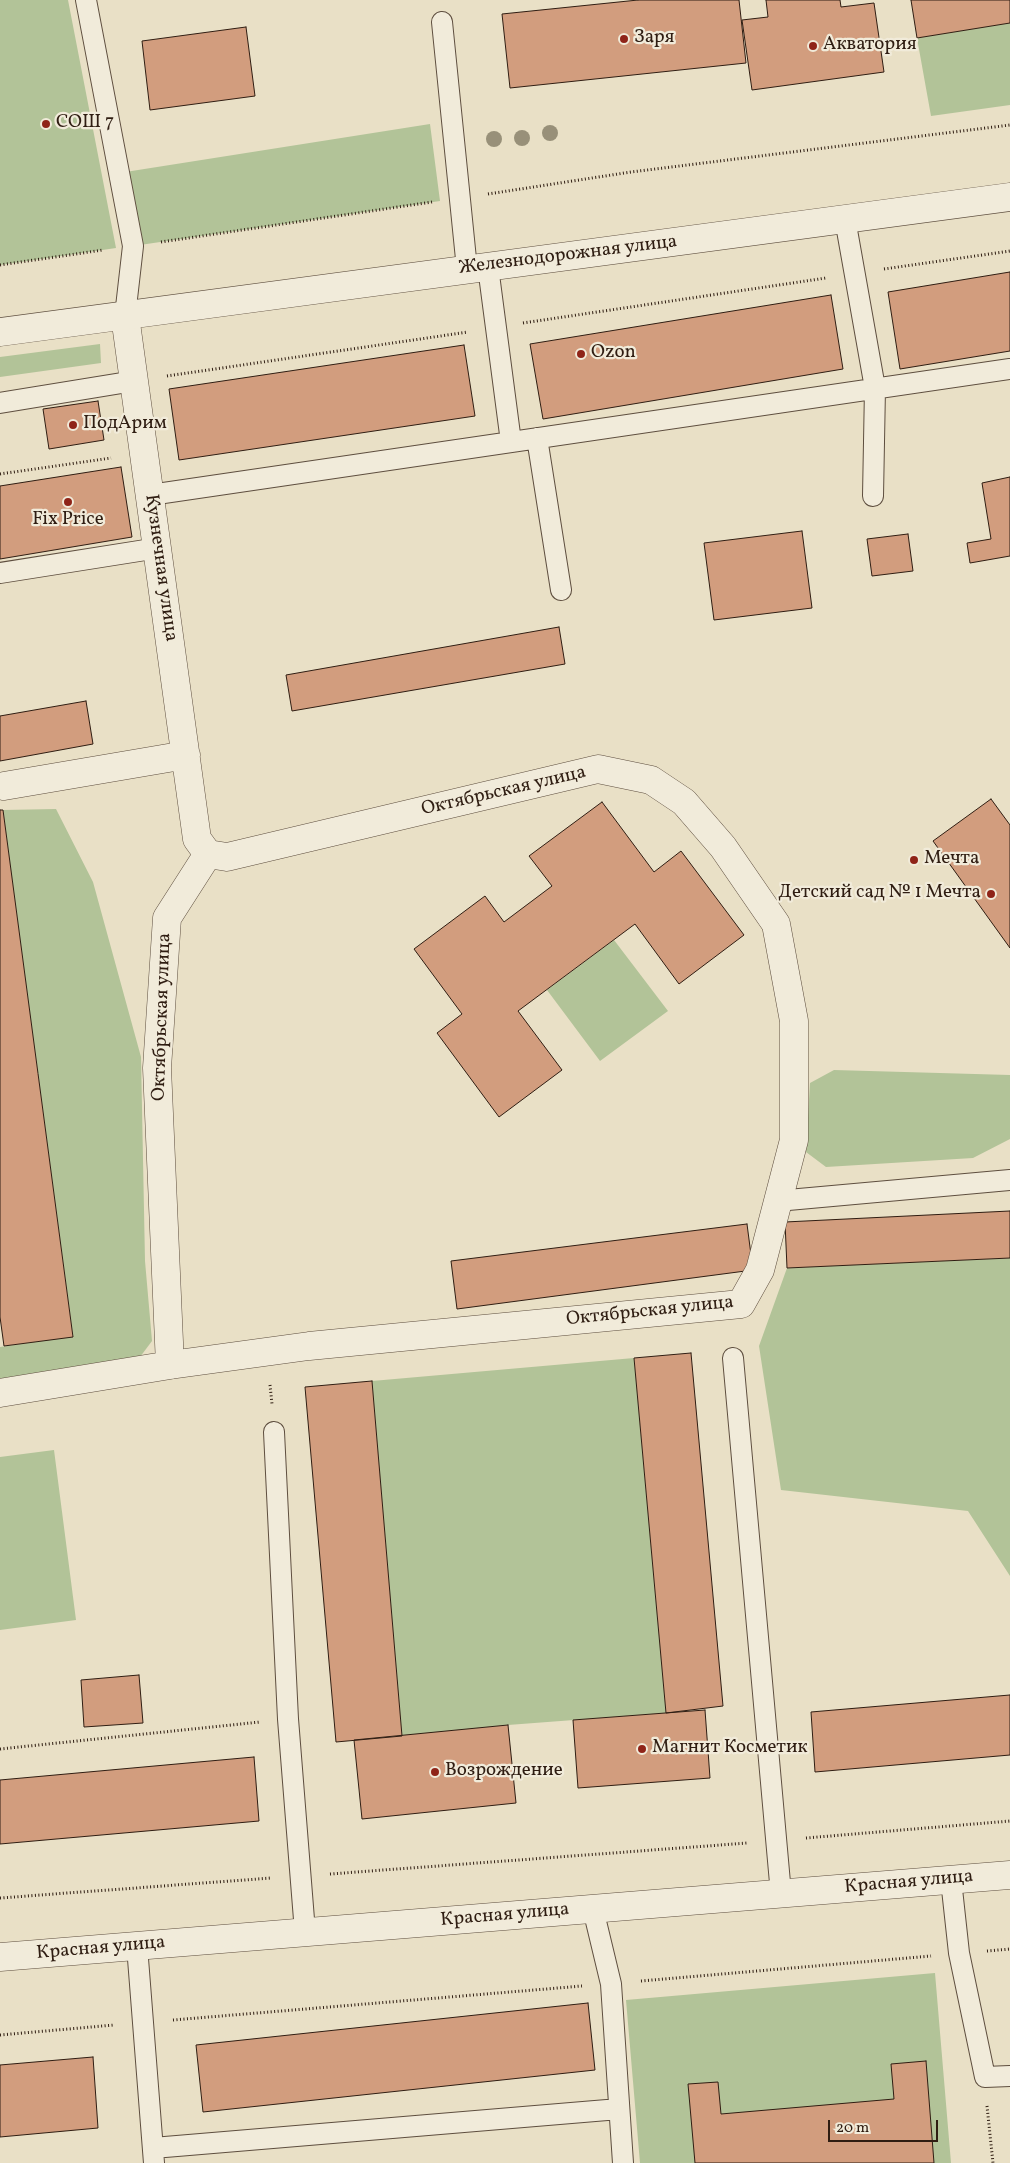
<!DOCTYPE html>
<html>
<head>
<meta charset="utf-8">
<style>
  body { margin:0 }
  #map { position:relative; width:1010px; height:2163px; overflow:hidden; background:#e9e0c6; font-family:Vollkorn,serif }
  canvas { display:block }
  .scale { position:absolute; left:828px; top:2120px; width:110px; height:22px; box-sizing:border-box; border:2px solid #2f1d12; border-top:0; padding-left:6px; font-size:15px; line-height:18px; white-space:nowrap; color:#2f1d12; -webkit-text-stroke:4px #f1ebda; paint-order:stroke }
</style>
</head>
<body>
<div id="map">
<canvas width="1010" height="2163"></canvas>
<div class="scale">20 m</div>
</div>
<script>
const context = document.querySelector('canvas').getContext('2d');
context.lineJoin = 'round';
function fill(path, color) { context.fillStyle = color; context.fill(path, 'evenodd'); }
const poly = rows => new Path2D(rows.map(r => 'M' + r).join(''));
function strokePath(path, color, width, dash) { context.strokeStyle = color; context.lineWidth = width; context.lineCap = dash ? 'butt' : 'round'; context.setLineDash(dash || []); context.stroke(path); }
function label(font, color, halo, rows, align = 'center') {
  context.font = font + ' Vollkorn,serif'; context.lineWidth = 4.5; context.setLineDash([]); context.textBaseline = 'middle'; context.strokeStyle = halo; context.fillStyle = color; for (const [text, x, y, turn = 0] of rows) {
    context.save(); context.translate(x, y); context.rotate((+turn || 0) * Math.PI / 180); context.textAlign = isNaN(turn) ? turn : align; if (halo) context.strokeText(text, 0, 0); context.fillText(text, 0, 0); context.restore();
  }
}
const green = poly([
  [0,0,68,0,116,248,0,265],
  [1010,23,1010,105,931,116,917,38],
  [430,124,440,201,133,246,119,173],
  [100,344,101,363,0,377,0,357],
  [56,809,93,882,141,1057,145,1261,152,1341,140,1357,0,1379,0,1347,73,1336,3,810],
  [614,940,668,1011,600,1061,547,990],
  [834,1070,1010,1075,1010,1139,973,1158,826,1167,806,1152,810,1083],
  [1010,1258,1010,1576,968,1511,781,1490,759,1346,787,1268],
  [634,1358,666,1713,508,1725,402,1736,372,1381],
  [54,1450,76,1620,0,1630,0,1457],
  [935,1973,951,2163,640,2163,626,2000]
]);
const building = poly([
  [638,0,739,0,746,63,510,88,502,14,638,0],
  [766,0,840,0,841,7,874,3,884,72,752,90,742,20,768,17,766,0],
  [911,0,1010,0,1010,23,917,38,911,0],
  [246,27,255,96,150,110,142,41,246,27],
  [1010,272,1010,351,900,369,888,292,1010,272],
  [831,295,843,369,543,419,530,344,831,295],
  [464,345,475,416,179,460,169,389,464,345],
  [98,401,104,440,49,449,43,409,98,401],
  [121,467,132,537,0,559,0,486,121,467],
  [1010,477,1010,556,970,563,967,543,991,539,982,483,1010,477],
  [802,531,812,608,714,620,704,543,802,531],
  [908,534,913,571,872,576,867,539,908,534],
  [559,627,565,664,292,711,286,675,559,627],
  [86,701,93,744,0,761,0,716,86,701],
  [991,799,1010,825,1010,948,933,841,991,799],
  [602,802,654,872,681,851,744,935,679,984,635,924,518,1011,562,1070,499,1117,437,1033,462,1014,414,949,485,896,504,922,552,886,529,856,602,802],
  [0,810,3,810,73,1337,4,1346,0,1317,0,810],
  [1010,1211,1010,1258,787,1268,785,1222,1010,1211],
  [747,1224,753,1270,457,1309,451,1261,747,1224],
  [691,1353,723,1706,666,1713,634,1358,691,1353],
  [372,1381,402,1736,336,1742,305,1387,372,1381],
  [139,1675,143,1723,84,1727,81,1680,139,1675],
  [1010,1695,1010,1755,815,1772,811,1712,1010,1695],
  [705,1710,710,1778,578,1788,573,1720,705,1710],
  [508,1725,516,1803,362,1819,354,1740,508,1725],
  [254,1757,259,1821,0,1844,0,1780,254,1757],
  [588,2003,595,2070,203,2112,196,2045,588,2003],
  [93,2057,98,2128,0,2137,0,2065,93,2057],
  [926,2061,934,2163,695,2163,688,2084,718,2082,721,2114,894,2099,891,2064,926,2061]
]);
const path = poly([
  [488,194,631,172,1010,125],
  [161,242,432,202],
  [0,265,103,250],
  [884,269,1010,251],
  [523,323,826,278],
  [167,376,468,332],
  [0,474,111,458],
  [270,1385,272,1404],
  [0,1749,260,1722],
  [806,1838,1010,1821],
  [330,1874,747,1843],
  [0,1898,271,1878],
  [987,1951,1010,1949],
  [641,1981,931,1956],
  [173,2020,582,1986],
  [0,2035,114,2025],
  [987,2106,993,2163]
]);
const service = poly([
  [86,0,133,246,125,316],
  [442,22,467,269],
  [845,219,875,388,873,496],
  [488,267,511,442],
  [0,403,134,381],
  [537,438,561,590],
  [150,495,1010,369],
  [0,573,158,548],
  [777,1201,1010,1180],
  [733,1358,781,1894],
  [274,1432,288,1719,305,1932],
  [951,1880,959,1953,985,2077,1010,2076],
  [593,1909,611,1984,623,2163],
  [137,1946,154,2163],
  [153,2148,619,2109]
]);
const minor = poly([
  [125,316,197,839,208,854],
  [4,786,186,755],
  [170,1365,157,1068,167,918,208,854],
  [0,1393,170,1365,309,1346,741,1304,760,1270,794,1140,794,1021,776,924,723,847,684,802,651,780,598,769,227,857,208,854]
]);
const tertiary = poly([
  [0,332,1010,197],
  [0,1957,1010,1875]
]);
const trees = [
  [550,133],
  [522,138],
  [494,139]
];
const markers = [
  [624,39,5,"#8f2418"],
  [813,46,5,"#8f2418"],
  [46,124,5,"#8f2418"],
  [581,354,5,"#8f2418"],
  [73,425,5,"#8f2418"],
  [68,502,5,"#8f2418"],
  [914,860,5,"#8f2418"],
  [991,894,5,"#8f2418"],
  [642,1749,5,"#8f2418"],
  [435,1772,5,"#8f2418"]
];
const poiNames = [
  ["Заря",634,39],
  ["Акватория",823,46],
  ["СОШ 7",56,124],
  ["Ozon",591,354],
  ["ПодАрим",83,425],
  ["Fix Price",68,521,"center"],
  ["Мечта",924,860],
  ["Детский сад № 1 Мечта",981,894,"right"],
  ["Магнит Косметик",652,1749],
  ["Возрождение",445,1772]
];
const streetNames = [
  ["Железнодорожная улица",568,256,-7],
  ["Кузнечная улица",160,568,82],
  ["Октябрьская улица",504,792,-13],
  ["Октябрьская улица",163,1017,-88],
  ["Октябрьская улица",650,1312,-6],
  ["Красная улица",909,1883,-5],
  ["Красная улица",505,1916,-5],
  ["Красная улица",101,1949,-5]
];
fill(green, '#b2c398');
fill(building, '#d29d7e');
strokePath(building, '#2f1d12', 1);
strokePath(service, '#5e4e3f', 22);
strokePath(minor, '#5e4e3f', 29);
strokePath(tertiary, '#5e4e3f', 29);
strokePath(path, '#2f1d12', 3, [1, 2.5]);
strokePath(service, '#f1ebda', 20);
strokePath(minor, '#f1ebda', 28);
strokePath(tertiary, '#f1ebda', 28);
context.fillStyle = '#989079';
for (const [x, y] of trees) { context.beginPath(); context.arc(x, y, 8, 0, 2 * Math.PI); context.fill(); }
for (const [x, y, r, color] of markers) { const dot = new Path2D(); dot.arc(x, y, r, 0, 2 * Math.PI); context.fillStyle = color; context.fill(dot); strokePath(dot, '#f1ebda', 2); }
label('19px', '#2f1d12', '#f1ebda', poiNames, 'left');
label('19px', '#2f1d12', '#f1ebda', streetNames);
</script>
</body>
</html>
